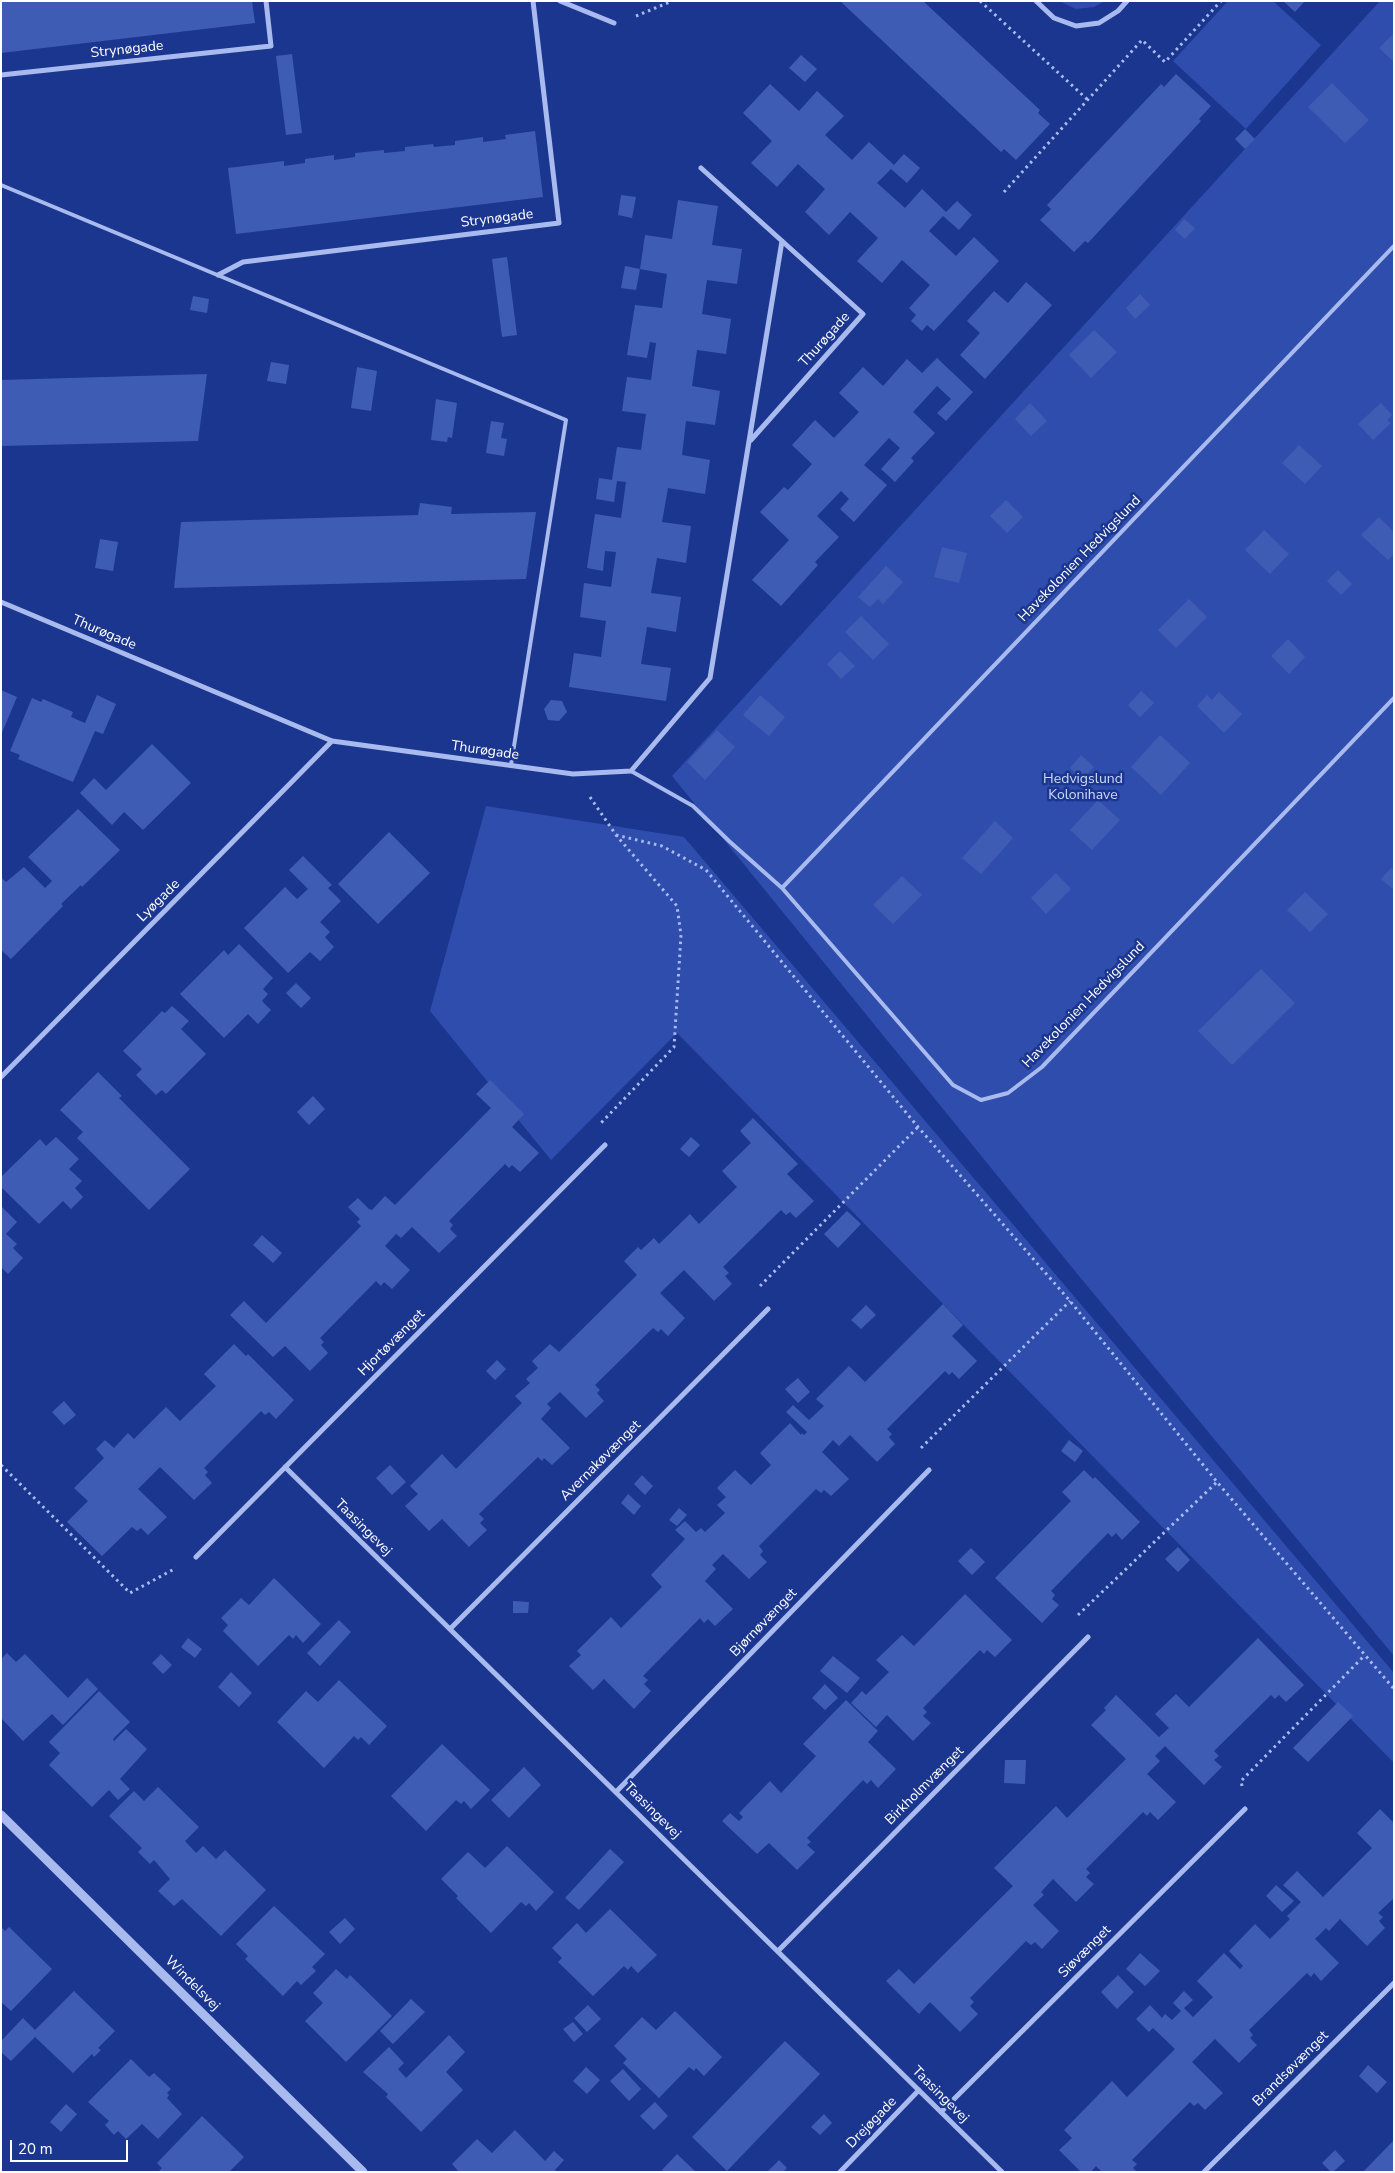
<!DOCTYPE html>
<html>
<head>
<meta charset="utf-8">
<style>
  body { margin:0 }
  #map { position:relative; width:1395px; height:2173px; overflow:hidden; background:#1b368f; font-family:"Nunito Sans",sans-serif }
  canvas { display:block }
  .frame { position:absolute; inset:0; border:2px solid #fff; pointer-events:none }
  .scale { position:absolute; left:10px; top:2140px; width:118px; height:22px; box-sizing:border-box; border:2px solid #fff; border-top:0; padding-left:6px; font-size:15px; line-height:18px; white-space:nowrap; color:#fff; -webkit-text-stroke:4px #1b368f; paint-order:stroke }
</style>
</head>
<body>
<div id="map">
<canvas width="1395" height="2173"></canvas>
<div class="frame"></div>
<div class="scale">20 m</div>
</div>
<script>
const context = document.querySelector('canvas').getContext('2d');
context.lineJoin = 'round';
function fill(path, color) { context.fillStyle = color; context.fill(path, 'evenodd'); }
const poly = rows => new Path2D(rows.map(r => 'M' + r).join(''));
function strokePath(path, color, width, dash) { context.strokeStyle = color; context.lineWidth = width; context.lineCap = dash ? 'butt' : 'round'; context.setLineDash(dash || []); context.stroke(path); }
function label(font, color, halo, rows, align = 'center') {
  context.font = font + ' "Nunito Sans",sans-serif'; context.lineWidth = 5; context.setLineDash([]); context.textBaseline = 'middle'; context.strokeStyle = halo; context.fillStyle = color; for (const [text, x, y, turn = 0] of rows) {
    context.save(); context.translate(x, y); context.rotate((+turn || 0) * Math.PI / 180); context.textAlign = isNaN(turn) ? turn : align; if (halo) context.strokeText(text, 0, 0); context.fillText(text, 0, 0); context.restore();
  }
}
const green = poly([
  [1059,1,1105,1,1094,7,1076,9],
  [1228,1,1273,1,1321,45,1246,129,1173,61],
  [1380,1,1394,1,1394,1656,1079,1276,672,776],
  [486,806,684,837,1394,1673,1394,1763,677,1033,551,1160,430,1011]
]);
const building = poly([
  [1,1,252,1,255,23,1,53],
  [840,1,923,1,1040,110,1038,113,1050,124,1016,160,1004,149,1001,152],
  [1283,1,1305,1,1295,12],
  [1394,33,1394,62,1379,48],
  [292,54,302,133,286,135,276,56],
  [801,55,817,69,805,82,789,68],
  [1176,74,1211,106,1199,119,1201,121,1088,243,1085,241,1074,252,1040,220,1051,209,1047,205,1161,84,1164,87],
  [1332,83,1369,120,1345,143,1308,107],
  [770,84,799,111,817,91,844,116,825,135,852,160,869,142,894,165,904,154,920,168,907,183,891,169,877,183,905,208,922,189,946,212,957,201,972,215,959,230,943,216,929,231,956,256,974,237,999,261,934,331,927,325,922,331,911,321,916,315,909,308,930,285,902,260,882,283,857,261,878,238,850,212,829,235,805,212,825,189,798,164,777,187,751,163,772,141,743,113],
  [1245,129,1255,139,1245,149,1235,139],
  [535,131,543,197,236,234,228,168,284,161,284,166,305,163,305,159,334,155,334,160,355,157,355,153,384,150,384,153,405,151,405,147,433,144,434,147,455,145,455,141,483,137,483,142,506,139,505,135],
  [621,195,636,197,632,218,618,215],
  [678,200,718,206,712,245,742,249,737,284,707,280,702,314,731,319,726,354,697,350,692,386,720,391,715,425,686,421,682,455,710,460,705,494,668,488,662,522,691,526,686,563,657,558,651,593,681,597,676,632,647,627,641,664,671,668,666,701,569,687,574,653,601,657,606,621,580,617,584,583,611,587,616,552,605,551,603,571,587,568,595,514,621,518,626,482,617,481,614,502,596,499,599,478,612,480,617,447,641,450,646,414,622,411,627,377,651,380,656,343,650,342,647,358,627,355,635,305,662,308,667,274,640,269,645,235,672,239],
  [1184,219,1195,228,1185,239,1175,230],
  [507,257,517,335,502,337,492,259],
  [625,266,640,269,636,290,621,288],
  [1026,282,1052,305,985,379,960,355,980,333,967,321,994,291,1008,303],
  [1140,294,1150,305,1135,319,1126,308],
  [193,296,209,299,207,313,190,310],
  [1094,330,1117,352,1091,378,1069,355],
  [937,358,973,392,946,421,937,413,951,399,937,386,913,412,935,433,911,458,914,461,895,482,881,469,900,448,889,438,864,465,887,485,854,522,840,509,849,499,841,491,817,516,839,537,815,562,818,565,781,606,752,580,789,540,760,512,784,487,788,490,812,464,792,445,815,420,834,438,859,412,839,393,863,367,883,386,907,359,922,373],
  [271,362,289,365,286,384,267,381],
  [357,367,377,371,371,411,351,408],
  [207,374,198,441,1,446,1,380],
  [436,399,457,403,452,438,448,437,447,442,431,440],
  [1030,403,1047,421,1031,436,1015,419],
  [1381,403,1392,415,1387,420,1391,423,1373,440,1358,424],
  [491,421,504,423,501,438,507,439,504,456,486,453],
  [1299,445,1322,466,1305,484,1282,463],
  [1006,500,1023,517,1007,533,990,516],
  [420,503,452,507,451,514,536,512,526,579,174,588,181,522,418,515],
  [1379,517,1394,532,1394,554,1388,560,1361,535],
  [1264,530,1289,554,1270,574,1245,550],
  [100,539,118,542,113,571,95,568],
  [942,547,967,553,959,583,934,577],
  [886,566,903,582,883,604,878,599,870,607,858,597],
  [1338,570,1352,584,1341,595,1327,581],
  [1189,599,1207,617,1176,648,1158,630],
  [861,616,889,644,873,660,845,632],
  [1288,639,1305,657,1289,674,1271,656],
  [840,651,855,666,841,679,827,664],
  [1,690,17,697,1,735],
  [1141,691,1154,703,1140,717,1128,705],
  [1219,692,1242,714,1224,733,1197,706,1207,695,1212,700],
  [97,695,116,704,103,734,95,731,73,782,18,759,20,755,10,751,32,698,41,702,43,699,73,712,71,717,85,723],
  [760,695,785,717,769,736,743,715],
  [551,700,562,701,567,712,559,721,548,720,544,709],
  [717,730,735,747,705,780,687,762],
  [1160,735,1190,763,1161,795,1131,767],
  [152,744,191,783,143,830,124,812,112,825,80,793,94,778,106,790],
  [1081,755,1094,767,1082,779,1070,768],
  [1098,800,1120,820,1092,850,1070,830],
  [78,809,120,850,82,887,81,885,61,904,63,906,11,959,1,950,1,877,6,882,24,867,45,888,52,881,28,857],
  [995,821,1013,838,981,874,962,858],
  [389,832,430,873,378,924,338,884],
  [303,856,332,885,328,888,341,901,320,922,330,932,325,937,334,947,320,961,310,952,288,973,244,928,285,887,297,899,308,889,289,870],
  [1391,868,1394,870,1394,890,1381,879],
  [1056,873,1071,889,1046,914,1031,898],
  [902,876,922,895,893,924,873,905],
  [1305,892,1328,914,1310,932,1287,910],
  [239,944,273,978,263,989,268,994,262,1001,271,1010,258,1024,248,1014,224,1038,180,994,224,950,228,955],
  [1261,969,1295,1003,1232,1065,1198,1031],
  [296,983,311,998,301,1008,286,993],
  [172,1006,189,1021,181,1029,206,1054,166,1094,162,1090,156,1095,136,1075,142,1069,123,1051,162,1011,165,1013],
  [98,1072,122,1096,119,1098,190,1169,149,1210,77,1138,83,1132,60,1110],
  [490,1080,524,1114,512,1127,539,1153,520,1172,512,1165,509,1168,505,1164,449,1221,453,1225,450,1229,457,1236,439,1253,412,1227,401,1238,396,1234,385,1246,410,1270,392,1289,384,1282,381,1286,376,1281,320,1338,324,1342,321,1345,328,1353,310,1371,285,1346,273,1357,230,1315,244,1301,266,1323,361,1226,357,1222,360,1219,348,1207,358,1198,369,1209,372,1210,385,1196,395,1205,491,1108,476,1094],
  [313,1096,325,1109,309,1125,297,1112],
  [753,1118,798,1164,787,1174,814,1201,796,1218,790,1212,786,1215,781,1210,723,1267,729,1273,725,1276,732,1284,714,1301,684,1270,660,1293,685,1318,668,1336,661,1329,658,1332,653,1328,595,1385,600,1390,597,1393,604,1401,586,1418,560,1392,547,1404,551,1408,541,1419,570,1448,552,1465,544,1458,542,1461,538,1457,479,1514,484,1519,480,1523,487,1530,469,1547,442,1519,429,1531,405,1506,418,1494,410,1486,442,1454,456,1469,522,1403,515,1396,530,1383,526,1379,538,1368,532,1361,550,1344,559,1352,637,1275,624,1261,638,1247,641,1250,654,1238,659,1244,690,1214,699,1224,737,1187,722,1171,751,1143,740,1131],
  [56,1137,79,1159,69,1169,82,1181,75,1188,83,1197,71,1209,63,1201,39,1224,1,1187,1,1177,40,1139,46,1146],
  [691,1137,700,1145,689,1157,680,1149],
  [1,1206,17,1222,6,1234,17,1244,13,1248,23,1258,8,1274,1,1267],
  [847,1211,861,1224,838,1248,824,1234],
  [262,1235,282,1253,273,1263,253,1245],
  [943,1304,963,1325,952,1336,977,1361,959,1379,952,1372,949,1375,945,1371,887,1429,892,1434,889,1437,895,1444,877,1462,850,1435,839,1446,833,1440,822,1452,849,1479,831,1496,824,1490,821,1493,816,1489,759,1546,763,1551,760,1555,767,1562,749,1579,723,1554,712,1565,716,1569,705,1581,733,1609,715,1626,708,1619,704,1623,700,1618,643,1676,648,1680,644,1684,651,1691,634,1709,604,1679,593,1690,569,1666,581,1655,577,1651,611,1617,621,1628,662,1587,651,1575,685,1539,675,1530,685,1521,696,1532,701,1528,705,1532,725,1513,717,1505,726,1497,717,1488,735,1470,751,1485,771,1465,760,1453,790,1423,801,1435,802,1433,804,1435,807,1432,786,1412,793,1405,809,1420,824,1406,816,1399,849,1366,865,1382],
  [866,1305,876,1315,861,1329,851,1320],
  [234,1344,246,1356,248,1354,294,1400,276,1419,269,1412,265,1415,261,1411,204,1468,208,1472,205,1475,212,1483,194,1500,160,1467,138,1489,167,1517,148,1535,141,1528,137,1531,132,1527,102,1556,67,1522,88,1501,74,1488,104,1458,96,1449,105,1440,114,1448,128,1433,134,1439,166,1407,180,1421,216,1386,204,1374],
  [497,1360,506,1369,495,1380,486,1371],
  [798,1378,810,1392,798,1403,785,1389],
  [64,1401,76,1415,64,1425,52,1412],
  [1069,1440,1083,1451,1075,1462,1061,1451],
  [390,1465,406,1482,392,1495,376,1478],
  [1084,1470,1093,1479,1095,1477,1140,1522,1122,1540,1116,1533,1112,1537,1108,1533,1051,1591,1055,1595,1052,1599,1059,1605,1042,1623,995,1578,1071,1501,1062,1492],
  [642,1475,653,1486,645,1495,634,1484],
  [628,1494,641,1506,634,1515,621,1503],
  [679,1508,687,1515,677,1526,669,1520],
  [1178,1547,1190,1560,1178,1572,1165,1559],
  [971,1548,985,1562,972,1575,958,1561],
  [274,1578,321,1624,303,1643,296,1635,293,1639,289,1635,258,1666,223,1631,228,1625,221,1618,241,1598,249,1605],
  [965,1594,1012,1640,995,1657,987,1650,984,1654,980,1650,923,1708,927,1712,923,1716,931,1723,913,1741,887,1715,876,1727,851,1703,862,1691,866,1695,889,1672,876,1660,902,1635,914,1646],
  [513,1601,529,1602,528,1613,513,1613],
  [339,1620,351,1632,320,1666,307,1653],
  [188,1638,202,1649,195,1658,181,1647],
  [1258,1638,1304,1685,1286,1702,1279,1695,1275,1699,1271,1695,1214,1751,1219,1756,1214,1760,1222,1767,1204,1785,1165,1746,1155,1756,1160,1761,1147,1774,1176,1802,1158,1820,1150,1812,1147,1816,1143,1812,1086,1869,1090,1873,1086,1877,1094,1884,1076,1902,1053,1879,1041,1892,1044,1895,1033,1905,1059,1931,1042,1949,1035,1942,1031,1945,1026,1941,970,1998,974,2002,970,2006,978,2014,960,2032,930,2002,919,2014,886,1981,899,1969,914,1984,1013,1886,994,1868,1056,1806,1067,1818,1126,1759,1091,1725,1106,1710,1104,1708,1116,1695,1159,1737,1169,1728,1155,1714,1176,1694,1189,1707],
  [7,1653,16,1662,25,1654,68,1698,87,1678,98,1689,63,1725,52,1714,23,1741,1,1718,1,1659],
  [161,1654,172,1665,163,1674,152,1663],
  [833,1656,860,1678,847,1693,820,1671],
  [231,1672,252,1693,239,1707,218,1687],
  [339,1680,387,1726,369,1745,361,1737,358,1740,354,1736,324,1768,277,1722,306,1691,318,1702],
  [825,1684,838,1698,825,1710,812,1698],
  [99,1691,130,1722,113,1739,114,1741,126,1729,147,1749,120,1779,130,1789,118,1800,109,1790,92,1807,49,1765,60,1753,49,1742],
  [846,1700,878,1731,868,1742,896,1769,878,1788,871,1780,867,1784,863,1780,807,1838,811,1842,807,1845,815,1852,797,1870,769,1843,757,1854,722,1821,730,1813,739,1821,743,1817,739,1813,770,1781,781,1793,816,1756,803,1744],
  [1338,1702,1353,1716,1308,1762,1293,1748],
  [442,1744,490,1790,471,1809,464,1801,461,1804,456,1800,426,1831,391,1796],
  [1005,1760,1026,1760,1025,1784,1004,1783],
  [524,1767,541,1785,509,1818,491,1800],
  [158,1787,199,1827,185,1841,196,1853,203,1846,216,1859,225,1850,266,1890,221,1936,182,1899,174,1906,158,1891,170,1879,154,1860,150,1864,138,1852,142,1848,109,1816,134,1791,144,1801],
  [1380,1809,1394,1823,1394,1898,1378,1913,1383,1917,1379,1921,1385,1928,1367,1946,1340,1919,1329,1931,1326,1928,1315,1939,1339,1963,1321,1981,1314,1973,1311,1977,1307,1973,1249,2030,1253,2035,1250,2038,1257,2045,1239,2063,1215,2039,1192,2062,1223,2093,1205,2110,1198,2103,1194,2106,1190,2102,1132,2160,1137,2164,1133,2168,1137,2172,1102,2172,1096,2166,1091,2172,1081,2172,1059,2150,1072,2138,1064,2130,1112,2081,1127,2097,1175,2049,1153,2028,1149,2032,1136,2019,1150,2005,1162,2018,1165,2014,1172,2020,1181,2011,1173,2003,1184,1991,1193,2000,1184,2008,1193,2017,1213,1997,1197,1981,1224,1953,1240,1969,1243,1966,1229,1951,1255,1924,1270,1939,1290,1919,1287,1916,1301,1902,1283,1885,1297,1871,1323,1897,1372,1848,1357,1833],
  [507,1846,554,1892,536,1911,529,1903,526,1906,521,1902,491,1933,456,1898,458,1896,441,1879,468,1852,485,1868],
  [610,1849,624,1862,579,1910,565,1898],
  [1276,1885,1294,1901,1282,1912,1266,1896],
  [274,1906,325,1954,312,1967,316,1971,301,1985,297,1981,283,1996,245,1959,248,1956,236,1944],
  [610,1909,657,1955,638,1973,631,1966,628,1970,624,1966,593,1996,558,1962,562,1958,552,1948,577,1923,586,1933],
  [345,1918,355,1929,340,1944,329,1932],
  [1,1927,5,1931,9,1927,52,1969,11,2011,1,2002],
  [1140,1953,1160,1971,1145,1986,1126,1969],
  [336,1969,347,1979,350,1975,392,2016,346,2062,305,2021,323,2003,313,1993],
  [1118,1975,1134,1992,1117,2009,1101,1992],
  [74,1991,115,2031,98,2048,101,2050,94,2057,92,2054,73,2073,35,2037,11,2061,1,2052,1,2041,23,2018,35,2030],
  [411,1999,425,2012,393,2044,380,2031],
  [588,2005,601,2019,587,2032,574,2018],
  [675,2011,722,2057,704,2076,696,2068,694,2071,689,2067,659,2098,623,2063,627,2059,614,2046,642,2017,656,2030],
  [573,2022,583,2034,574,2042,563,2029],
  [449,2035,465,2052,446,2072,463,2090,421,2132,386,2097,388,2094,363,2072,389,2047,404,2063,398,2069,406,2078],
  [785,2041,820,2074,727,2171,692,2137],
  [131,2059,149,2077,154,2073,171,2089,167,2093,169,2095,167,2098,182,2114,158,2139,142,2124,126,2139,118,2131,114,2135,105,2125,109,2121,88,2102],
  [1368,2065,1387,2082,1377,2093,1359,2076],
  [586,2067,600,2080,587,2094,573,2081],
  [623,2069,641,2089,629,2101,610,2081],
  [655,2102,668,2116,654,2130,640,2116],
  [66,2104,77,2114,61,2132,50,2122],
  [824,2114,832,2123,820,2135,811,2127],
  [202,2116,244,2157,229,2172,158,2172,162,2168,157,2163],
  [515,2130,545,2161,554,2151,564,2160,555,2170,557,2172,459,2172,452,2164,477,2139,492,2153],
  [1394,2140,1394,2172,1363,2172],
  [1335,2150,1345,2161,1333,2172,1331,2172,1322,2163],
  [677,2154,696,2172,664,2172,662,2170],
  [779,2160,787,2168,783,2172,767,2172]
]);
const path = poly([
  [980,1,1088,100],
  [636,16,672,1],
  [1004,192,1142,40,1165,62,1221,1],
  [590,797,616,835,677,906,681,935,674,1047,601,1123],
  [616,835,662,846,706,870,918,1127,1070,1301,1217,1482,1394,1689],
  [760,1286,918,1127],
  [921,1448,1070,1301],
  [1,1465,130,1593,176,1568],
  [1078,1615,1217,1482],
  [1242,1786,1241,1781,1365,1655]
]);
const service = poly([
  [1,185,566,420,511,765],
  [631,771,693,806,729,841,782,888,953,1085,981,1100,1008,1093,1042,1067,1394,698],
  [782,888,1394,246]
]);
const minor = poly([
  [560,1,614,23],
  [1036,1,1054,18,1076,26,1099,23,1118,11,1127,1],
  [1,75,271,46,266,1],
  [701,168,863,314,751,440],
  [218,275,243,262,559,223,533,1],
  [1,602,332,741,573,774,631,771,710,678,782,241],
  [1,1077,332,741],
  [285,1467,1002,2172],
  [196,1557,605,1145],
  [450,1629,768,1309],
  [616,1792,929,1470],
  [778,1951,1088,1637],
  [941,2112,1245,1809],
  [840,2172,919,2090],
  [1204,2172,1394,1983]
]);
const tertiary = poly([
  [1,1815,363,2172]
]);
const streetNames = [
  ["Strynøgade",127,50,-6],
  ["Strynøgade",497,219,-7],
  ["Thurøgade",825,340,-48],
  ["Havekolonien Hedvigslund",1080,559,-46],
  ["Thurøgade",104,633,23],
  ["Thurøgade",485,751,8],
  ["Lyøgade",159,901,-45],
  ["Havekolonien Hedvigslund",1084,1005,-46],
  ["Hjortøvænget",392,1343,-45],
  ["Avernakøvænget",601,1461,-45],
  ["Taasingevej",363,1528,45],
  ["Bjørnøvænget",764,1623,-46],
  ["Birkholmvænget",925,1786,-45],
  ["Taasingevej",652,1811,45],
  ["Siøvænget",1085,1952,-45],
  ["Windelsvej",192,1984,45],
  ["Brandsøvænget",1291,2069,-45],
  ["Taasingevej",940,2095,45],
  ["Drejøgade",872,2123,-46]
];
const parkNames = [
  ["Hedvigslund",1083,780],
  ["Kolonihave",1083,796]
];
fill(green, '#2e4dad');
fill(building, '#3f5cb5');
strokePath(path, '#a9baee', 3, [2.5, 4]);
strokePath(service, '#a9baee', 4);
strokePath(minor, '#a9baee', 5);
strokePath(tertiary, '#a9baee', 9);
label('14px', '#fff', '#1b368f', streetNames);
label('14px', '#cfd9fa', '#1b368f', parkNames);
</script>
</body>
</html>
